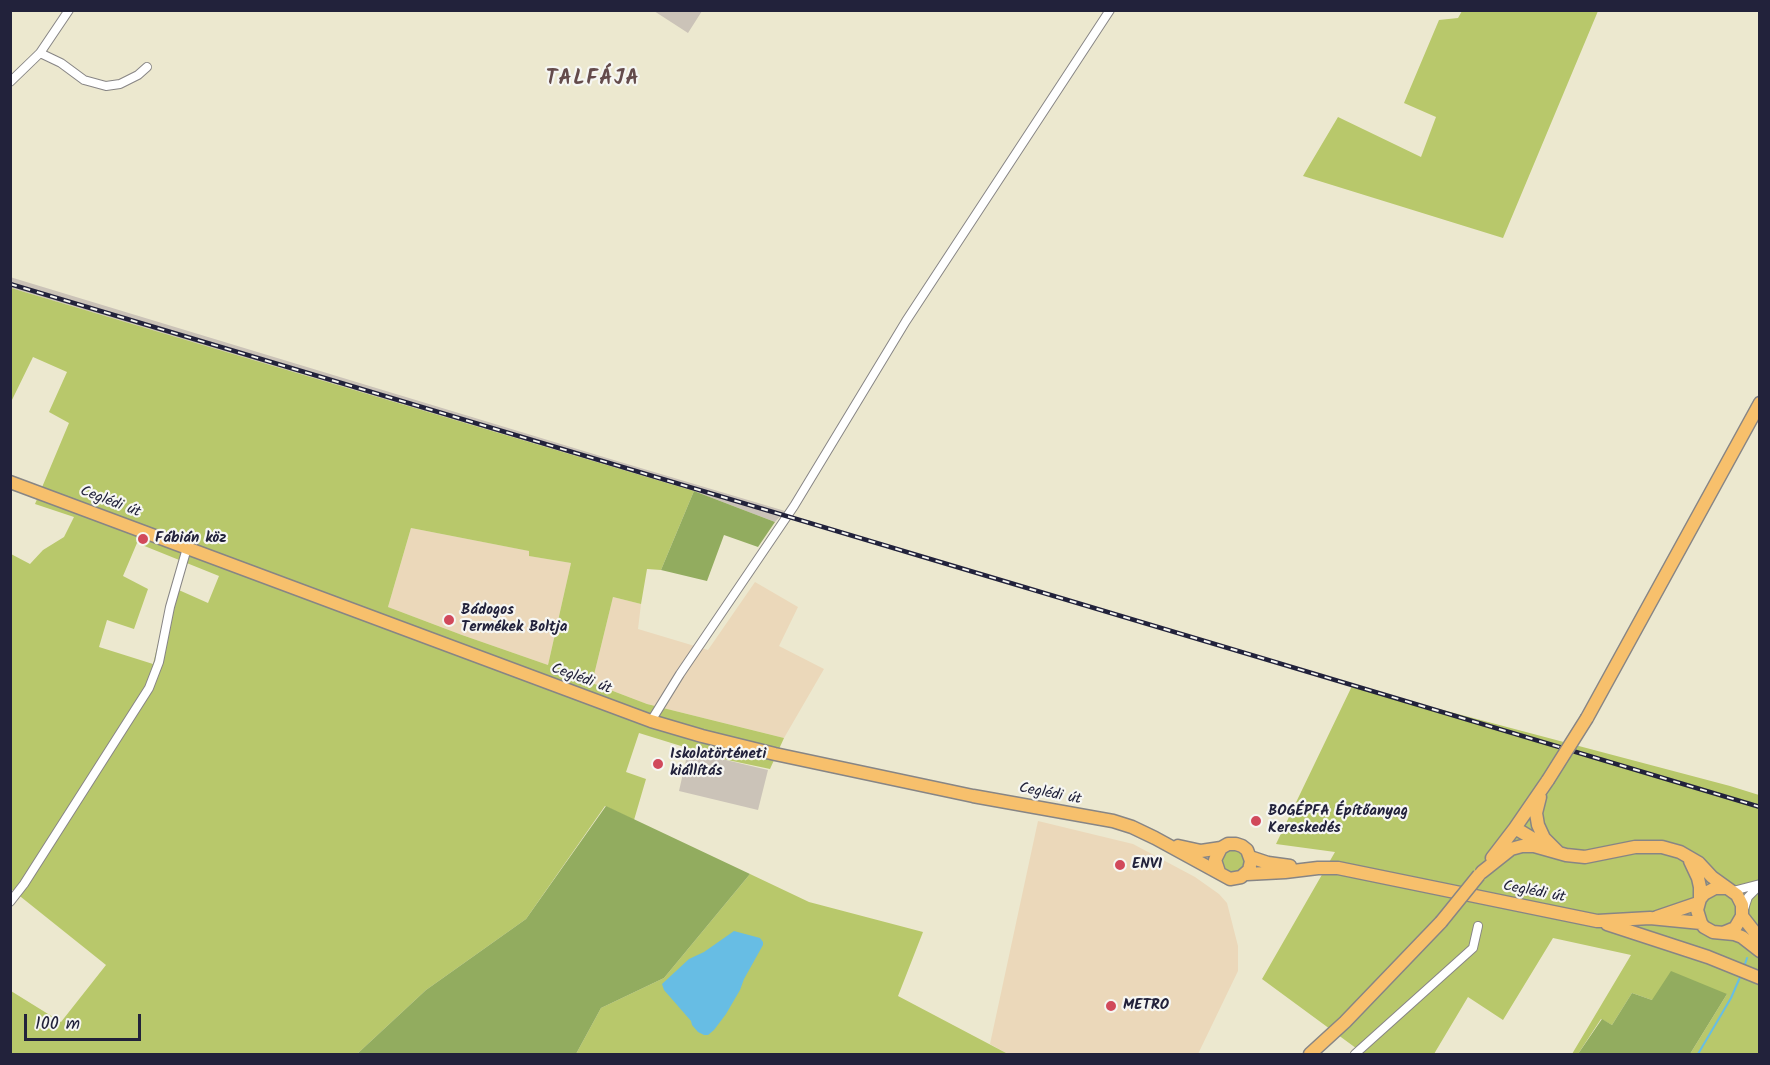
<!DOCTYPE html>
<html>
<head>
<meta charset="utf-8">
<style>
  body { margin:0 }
  #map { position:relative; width:1770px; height:1065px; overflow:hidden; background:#ece8cf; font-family:Kalam,sans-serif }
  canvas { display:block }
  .frame { position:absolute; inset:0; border:12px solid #22223b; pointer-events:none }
  .scale { position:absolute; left:24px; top:1014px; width:117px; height:27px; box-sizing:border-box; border:3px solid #22223b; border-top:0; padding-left:8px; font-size:18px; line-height:21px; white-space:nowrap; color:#22223b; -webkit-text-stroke:4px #f6f6f2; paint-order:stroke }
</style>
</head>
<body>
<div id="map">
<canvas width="1770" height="1065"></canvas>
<div class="frame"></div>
<div class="scale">100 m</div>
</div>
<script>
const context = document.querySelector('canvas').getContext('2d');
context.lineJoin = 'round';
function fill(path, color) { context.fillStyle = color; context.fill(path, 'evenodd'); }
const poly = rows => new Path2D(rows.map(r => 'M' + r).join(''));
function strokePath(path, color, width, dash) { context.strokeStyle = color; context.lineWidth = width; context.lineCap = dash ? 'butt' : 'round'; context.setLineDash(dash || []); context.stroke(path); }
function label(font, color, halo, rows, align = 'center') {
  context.font = font + ' Kalam,sans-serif'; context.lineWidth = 4.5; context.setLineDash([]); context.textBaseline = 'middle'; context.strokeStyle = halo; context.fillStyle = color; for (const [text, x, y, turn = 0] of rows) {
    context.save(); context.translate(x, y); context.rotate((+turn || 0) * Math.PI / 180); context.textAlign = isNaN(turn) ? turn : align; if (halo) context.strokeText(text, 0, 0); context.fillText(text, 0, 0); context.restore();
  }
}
const built = poly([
  [411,528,530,551,530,556,571,563,548,665,462,635,388,607],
  [755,582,798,607,779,646,824,669,784,738,647,704,592,683,613,597,641,604,638,629,708,650],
  [1038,821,1133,844,1195,877,1219,894,1227,903,1238,946,1238,971,1198,1054,1008,1054,990,1044]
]);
const industrial = poly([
  [654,11,702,11,688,33],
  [10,277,607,458,785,511,775,522,694,491,11,288],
  [688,751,768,770,758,810,679,791]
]);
const green = poly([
  [1462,11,1598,11,1503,238,1303,176,1338,117,1421,157,1436,117,1404,103,1439,20,1458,18],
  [11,288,694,491,661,570,647,569,641,604,613,597,592,683,647,704,784,738,770,769,723,759,639,733,626,772,646,779,634,820,605,806,526,919,426,990,357,1054,11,1054,11,991,61,1022,106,965,11,889,11,554,30,564,43,550,64,537,74,517,35,504,69,423,49,412,67,372,33,357,11,402],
  [411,528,529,551,529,556,571,563,548,665,462,635,388,607],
  [137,543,219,576,208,603,172,587,153,664,99,647,107,620,134,629,148,589,123,576],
  [1352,686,1730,786,1759,795,1759,1054,1690,1054,1727,994,1652,1000,1632,993,1612,1025,1601,1019,1578,1054,1572,1054,1631,955,1553,938,1503,1020,1468,997,1434,1054,1364,1054,1262,979,1335,852,1276,844],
  [1228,848,1243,851,1246,866,1238,874,1226,873,1219,860],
  [750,874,809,902,923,932,898,996,1008,1054,576,1054,601,1008,664,978]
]);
const forest = poly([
  [694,491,775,522,758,547,724,535,707,581,661,570],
  [606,806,750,874,664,978,601,1008,576,1054,357,1054,426,990,526,919],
  [1671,971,1727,994,1690,1054,1578,1054,1602,1019,1612,1025,1632,993,1652,1000]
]);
const water = poly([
  [734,931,760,938,763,942,763,945,744,979,740,990,726,1014,714,1030,708,1035,704,1035,698,1032,692,1025,691,1021,664,990,662,984,689,959,704,952]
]);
const stream = poly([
  [1744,967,1747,958],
  [1698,1054,1731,998,1741,975]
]);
const minor = poly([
  [40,53,61,63,84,80,106,86,120,84,138,75,147,67],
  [10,82,40,53,69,10],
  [651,721,680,674,794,506,906,321,1110,10],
  [1733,891,1760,884],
  [10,902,24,884,149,688,159,662,170,607,187,548],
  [1744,909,1748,897,1760,885],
  [1355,1054,1473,948,1478,926]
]);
const primary = poly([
  [10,482,651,721,702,736,775,754,973,796,1113,821,1132,827,1155,838,1230,879,1241,877,1249,870,1251,861,1247,850,1242,846,1236,844,1228,844,1221,848,1215,860,1219,872],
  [1587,718,1760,403],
  [1540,797,1536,813,1538,825,1544,838,1559,853],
  [1515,828,1545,846],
  [1178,846,1201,851,1221,848],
  [1250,857,1268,863,1290,866],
  [1492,858,1515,828,1548,780],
  [1690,861,1698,878,1700,887,1700,899],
  [1482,872,1511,849,1522,846,1534,846,1566,855,1585,857,1635,847,1662,847,1680,852,1699,863,1712,877,1737,895,1742,905,1742,916,1735,928,1723,933],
  [1247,874,1285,872,1318,868,1338,868,1597,921,1650,918,1701,923],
  [1727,888,1715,888,1704,894,1700,899,1697,910,1701,923,1704,927,1713,932,1734,934,1742,937,1760,951],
  [1742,916,1760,939],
  [1657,917,1698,903],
  [1607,924,1708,957,1760,978],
  [1310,1054,1345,1022,1441,922]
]);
const rail = poly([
  [10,284,1760,807]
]);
const primaryBridge = poly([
  [1548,780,1587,718],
  [1441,922,1479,875]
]);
const markers = [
  [143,539,6,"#d1495b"],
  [449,620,6,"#d1495b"],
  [658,764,6,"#d1495b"],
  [1256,821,6,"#d1495b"],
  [1120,865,6,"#d1495b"],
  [1111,1006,6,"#d1495b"]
];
const streetNames = [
  ["Ceglédi út",110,503,21],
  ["Ceglédi út",581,680,20],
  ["Ceglédi út",1050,795,11],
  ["Ceglédi út",1534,893,11]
];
const poiNames = [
  ["Fábián köz",155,539],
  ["Bádogos",461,611],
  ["Termékek Boltja",461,628],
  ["Iskolatörténeti",670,755],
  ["kiállítás",670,772],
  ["BOGÉPFA Építőanyag",1268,812],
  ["Kereskedés",1268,829],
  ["ENVI",1132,865],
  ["METRO",1123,1006]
];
const districtNames = [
  ["TALFÁJA",593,80]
];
fill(built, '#ebd8ba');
fill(industrial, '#cbc3b8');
fill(green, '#b8c86b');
fill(forest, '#92ac5f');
fill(water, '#67bde4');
strokePath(stream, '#67bde4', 2);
strokePath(minor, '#878585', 10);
strokePath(primary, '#878585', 15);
strokePath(minor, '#fff', 8);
strokePath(primary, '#f7c06c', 12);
strokePath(rail, '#22223b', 4.5);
strokePath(rail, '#f6f6f2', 2, [7]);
strokePath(primaryBridge, '#878585', 15, []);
strokePath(primaryBridge, '#f7c06c', 12);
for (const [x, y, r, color] of markers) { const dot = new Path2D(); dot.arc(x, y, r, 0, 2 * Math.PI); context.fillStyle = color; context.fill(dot); strokePath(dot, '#f6f6f2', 2); }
label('15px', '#22223b', '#f6f6f2', streetNames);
label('bold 15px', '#22223b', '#f6f6f2', poiNames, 'left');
context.letterSpacing = '1.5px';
label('bold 21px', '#644b4b', '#f6f6f2', districtNames);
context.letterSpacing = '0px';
</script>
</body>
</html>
